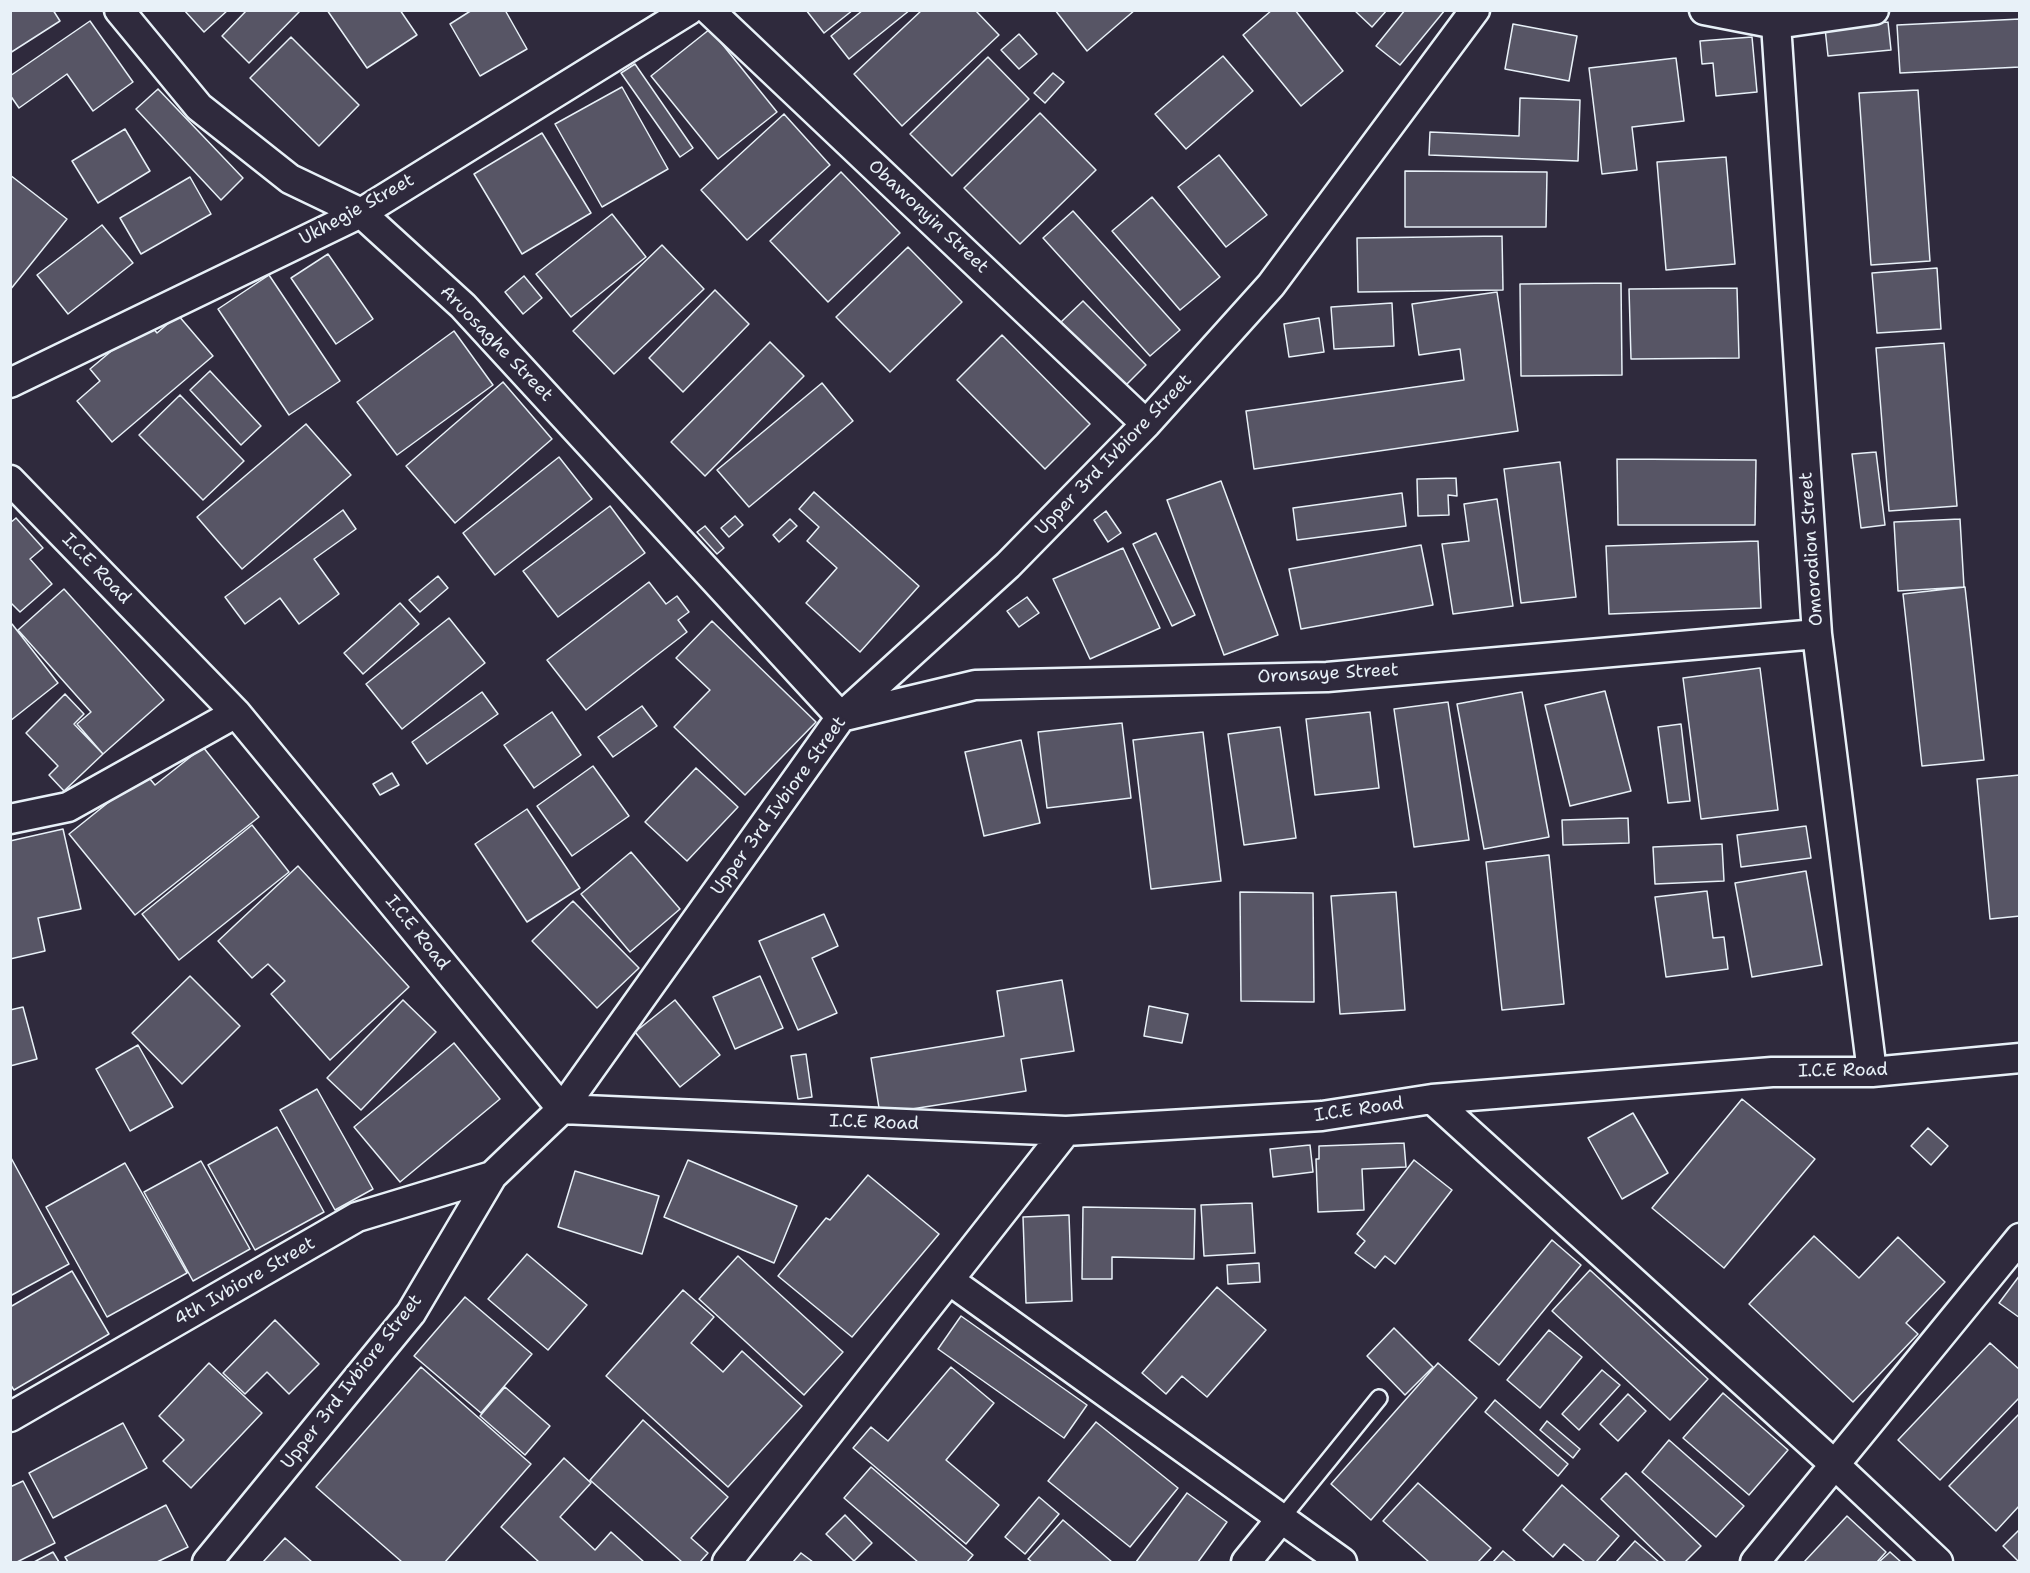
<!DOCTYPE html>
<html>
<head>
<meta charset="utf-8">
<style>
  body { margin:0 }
  #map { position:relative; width:2030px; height:1573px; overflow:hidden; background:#2f2a3d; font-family:"Shantell Sans",sans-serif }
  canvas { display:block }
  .frame { position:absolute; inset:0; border:12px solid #e8f1f8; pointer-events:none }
</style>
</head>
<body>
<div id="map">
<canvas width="2030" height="1573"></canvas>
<div class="frame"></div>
</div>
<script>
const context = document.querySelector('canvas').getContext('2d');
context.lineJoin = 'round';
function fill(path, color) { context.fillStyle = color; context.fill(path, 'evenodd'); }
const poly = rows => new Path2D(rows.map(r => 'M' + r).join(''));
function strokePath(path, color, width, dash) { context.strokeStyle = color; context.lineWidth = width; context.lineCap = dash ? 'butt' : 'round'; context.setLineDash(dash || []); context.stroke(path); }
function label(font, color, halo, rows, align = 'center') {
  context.font = font + ' "Shantell Sans",sans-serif'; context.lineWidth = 6; context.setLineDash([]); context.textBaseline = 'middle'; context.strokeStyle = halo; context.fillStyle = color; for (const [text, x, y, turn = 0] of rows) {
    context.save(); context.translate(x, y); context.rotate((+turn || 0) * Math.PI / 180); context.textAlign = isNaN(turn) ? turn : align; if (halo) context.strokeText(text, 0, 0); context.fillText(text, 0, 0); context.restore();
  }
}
const building = poly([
  [10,10,53,10,60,21,10,53,10,10],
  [184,10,228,10,204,32,184,10],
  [247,10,301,10,249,63,222,36,247,10],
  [327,10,400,10,417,35,367,68,327,10],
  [472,10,505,10,527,49,480,76,450,24,472,10],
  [806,10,853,10,824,33,806,10],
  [863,10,910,10,849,59,831,36,863,10],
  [922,10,975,10,999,35,902,126,854,74,922,10],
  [1055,10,1135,10,1087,51,1055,10],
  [1272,10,1295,10,1343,71,1301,106,1243,35,1272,10],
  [1354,10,1387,10,1372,27,1354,10],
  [1405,10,1445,10,1400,65,1376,46,1405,10],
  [2020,19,2020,67,1900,73,1897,25,2020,19],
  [90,21,133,82,93,111,67,74,19,108,10,95,10,76,90,21],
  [1888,22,1891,50,1828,56,1825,28,1888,22],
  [1513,24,1577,36,1569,81,1505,69,1513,24],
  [710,29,777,112,718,159,651,76,710,29],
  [1019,34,1037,54,1019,69,1001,50,1019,34],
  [291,37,359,105,319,146,250,78,291,37],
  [1752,37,1757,92,1716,96,1713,63,1702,64,1700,41,1752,37],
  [1223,56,1253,91,1186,149,1155,114,1223,56],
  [988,57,1029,99,952,176,910,134,988,57],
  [1676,58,1684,121,1632,127,1637,170,1602,174,1589,68,1676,58],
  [635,64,693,148,680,157,621,73,635,64],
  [1053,73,1064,82,1045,103,1034,93,1053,73],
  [622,87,668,169,602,207,555,124,622,87],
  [158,89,243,178,221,200,136,109,158,89],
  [1918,90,1930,261,1871,265,1859,93,1918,90],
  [1520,98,1580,100,1578,161,1429,155,1430,132,1519,136,1520,98],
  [1040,113,1096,170,1020,244,964,188,1040,113],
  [784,114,830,165,747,240,701,190,784,114],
  [125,129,150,171,98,203,72,161,125,129],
  [542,133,591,213,522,254,474,174,542,133],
  [1219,155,1267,215,1226,247,1178,187,1219,155],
  [1726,157,1735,264,1666,270,1657,162,1726,157],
  [1405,171,1547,172,1546,227,1405,227,1405,171],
  [841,172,900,233,828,302,770,241,841,172],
  [10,175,67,219,10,290,10,175],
  [190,177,211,214,141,254,120,218,190,177],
  [1152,197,1220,277,1180,310,1112,231,1152,197],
  [1073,211,1180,330,1150,356,1043,238,1073,211],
  [612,214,646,257,571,317,536,274,612,214],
  [102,225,133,263,68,314,37,275,102,225],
  [1502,236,1503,290,1358,292,1357,238,1502,236],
  [662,245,704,289,614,374,573,331,662,245],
  [908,247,962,302,890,372,836,317,908,247],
  [328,254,373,319,336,344,291,278,328,254],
  [1937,268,1941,329,1877,333,1872,273,1937,268],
  [269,275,340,381,289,415,218,309,269,275],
  [524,276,542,298,523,314,505,292,524,276],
  [1621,283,1622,375,1521,376,1520,284,1621,283],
  [1737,288,1739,358,1631,359,1629,289,1737,288],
  [715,290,749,324,683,392,649,358,715,290],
  [1497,292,1518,431,1254,469,1246,411,1464,380,1460,349,1419,355,1412,304,1497,292],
  [1083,301,1146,365,1124,387,1061,322,1083,301],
  [1392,303,1394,346,1334,349,1331,307,1392,303],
  [178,315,213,356,112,442,77,401,100,381,90,369,147,321,157,333,178,315],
  [1319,318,1324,352,1289,357,1284,324,1319,318],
  [454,331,493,385,397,455,357,402,454,331],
  [1002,335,1090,424,1045,469,957,380,1002,335],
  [770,342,804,376,705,476,671,442,770,342],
  [1944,343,1957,506,1889,511,1876,348,1944,343],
  [210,371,261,426,241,445,190,390,210,371],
  [503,382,552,439,455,523,406,466,503,382],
  [822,383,853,421,749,507,717,470,822,383],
  [180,395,244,461,203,500,139,435,180,395],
  [306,424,351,475,242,569,197,517,306,424],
  [1876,452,1885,525,1861,528,1852,454,1876,452],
  [559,457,592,499,495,575,463,533,559,457],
  [1617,459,1756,460,1755,525,1618,525,1617,459],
  [1560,462,1576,597,1521,603,1504,469,1560,462],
  [1456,478,1457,496,1448,495,1449,515,1418,516,1417,479,1456,478],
  [1221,481,1278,635,1224,655,1167,500,1221,481],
  [814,492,919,586,860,652,806,603,837,568,807,541,819,527,799,509,814,492],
  [1402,493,1406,526,1297,540,1293,508,1402,493],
  [1497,499,1513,606,1453,614,1442,544,1469,541,1464,504,1497,499],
  [610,506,645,553,558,617,523,571,610,506],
  [343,510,356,529,314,559,339,594,299,624,280,598,245,624,225,597,343,510],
  [1106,511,1121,533,1108,542,1094,520,1106,511],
  [735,516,743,525,729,537,721,528,735,516],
  [16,518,43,548,30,559,52,584,20,612,10,602,10,523,16,518],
  [790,519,797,526,779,542,773,535,790,519],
  [1960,519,1964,587,1898,591,1894,522,1960,519],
  [705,526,724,548,717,554,697,532,705,526],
  [1156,533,1195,615,1172,626,1133,544,1156,533],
  [1758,541,1761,608,1609,614,1606,546,1758,541],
  [1421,545,1433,605,1301,629,1289,569,1421,545],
  [1123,548,1160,628,1090,659,1053,579,1123,548],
  [438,576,448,588,420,612,409,600,438,576],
  [649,582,666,604,677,596,689,612,678,620,687,632,586,710,547,660,649,582],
  [1965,587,1984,760,1922,766,1903,594,1965,587],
  [64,589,164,700,103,754,77,724,91,712,18,630,64,589],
  [1027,597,1039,613,1019,627,1007,611,1027,597],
  [400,603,419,624,363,674,344,653,400,603],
  [449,618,485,663,402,729,366,684,449,618],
  [712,621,816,722,745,795,674,727,710,690,676,658,712,621],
  [12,624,58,683,10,721,10,625,12,624],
  [1760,668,1778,810,1701,819,1683,678,1760,668],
  [1605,691,1631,791,1570,806,1545,705,1605,691],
  [482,692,498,714,427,764,412,742,482,692],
  [1522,692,1549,837,1484,849,1457,704,1522,692],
  [65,694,84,714,74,724,103,754,64,791,49,775,58,766,26,733,65,694],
  [1448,702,1469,840,1414,847,1394,709,1448,702],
  [642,706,657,726,613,757,598,737,642,706],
  [552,712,581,755,534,788,504,745,552,712],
  [1370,712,1379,788,1315,795,1306,719,1370,712],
  [1122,723,1131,798,1047,808,1038,732,1122,723],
  [1681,724,1690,801,1668,803,1658,727,1681,724],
  [1280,727,1296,838,1244,845,1228,734,1280,727],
  [1203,732,1221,881,1151,889,1133,740,1203,732],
  [1021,740,1040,823,984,836,965,752,1021,740],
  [203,747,259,817,135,915,69,834,145,773,155,785,203,747],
  [593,766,629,816,572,856,537,806,593,766],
  [696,768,738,807,687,861,645,822,696,768],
  [392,773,399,785,380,795,373,784,392,773],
  [2020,775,2020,916,1990,919,1977,779,2020,775],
  [527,809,580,888,527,922,475,844,527,809],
  [1628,818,1629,843,1563,845,1562,820,1628,818],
  [252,825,289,872,179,960,142,914,252,825],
  [1806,826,1811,858,1741,867,1737,835,1806,826],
  [63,829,81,909,38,918,45,951,10,959,10,841,63,829],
  [1722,844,1724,881,1655,884,1653,847,1722,844],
  [631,852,680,909,630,952,581,894,631,852],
  [1549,855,1564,1004,1502,1010,1486,862,1549,855],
  [298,866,409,987,330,1060,271,994,285,981,268,964,252,978,218,941,298,866],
  [1806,871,1822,965,1752,977,1735,883,1806,871],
  [1707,891,1713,938,1724,937,1728,969,1666,977,1655,897,1707,891],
  [1240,892,1313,893,1314,1002,1241,1001,1240,892],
  [1396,892,1405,1010,1340,1014,1331,896,1396,892],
  [573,901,639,968,597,1008,532,941,573,901],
  [824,914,838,946,812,958,837,1013,798,1030,759,941,824,914],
  [190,976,240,1026,182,1084,132,1033,190,976],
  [760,976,783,1028,735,1049,713,997,760,976],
  [1062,980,1074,1051,1021,1059,1026,1091,880,1114,871,1058,1004,1036,997,991,1062,980],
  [403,1000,436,1032,361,1110,327,1078,403,1000],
  [675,1000,720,1055,680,1087,635,1032,675,1000],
  [1149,1006,1188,1014,1182,1043,1144,1036,1149,1006],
  [23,1007,37,1059,10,1066,10,1010,23,1007],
  [454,1043,500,1099,400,1182,354,1127,454,1043],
  [138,1045,173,1107,130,1131,96,1069,138,1045],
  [806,1054,812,1097,798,1099,791,1056,806,1054],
  [317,1089,373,1189,335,1210,280,1110,317,1089],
  [1742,1099,1815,1159,1724,1268,1652,1208,1742,1099],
  [1633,1113,1668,1173,1622,1199,1588,1138,1633,1113],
  [277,1127,324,1212,255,1250,208,1165,277,1127],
  [1928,1128,1948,1146,1931,1165,1911,1146,1928,1128],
  [1404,1143,1406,1167,1362,1169,1364,1210,1318,1212,1316,1159,1319,1159,1319,1146,1404,1143],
  [1310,1145,1313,1172,1273,1177,1270,1149,1310,1145],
  [10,1156,69,1264,10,1296,10,1156],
  [688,1160,797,1206,774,1263,664,1217,688,1160],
  [1414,1160,1452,1190,1395,1264,1385,1256,1375,1268,1355,1253,1365,1241,1357,1234,1414,1160],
  [201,1161,250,1249,193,1281,144,1192,201,1161],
  [125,1163,187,1273,107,1317,46,1207,125,1163],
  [575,1171,659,1196,642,1254,558,1227,575,1171],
  [868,1175,939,1234,852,1337,778,1276,826,1218,830,1220,868,1175],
  [1252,1203,1255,1253,1204,1256,1201,1205,1252,1203],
  [1083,1207,1195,1209,1194,1259,1112,1257,1112,1279,1082,1279,1083,1207],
  [1069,1215,1072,1301,1026,1303,1023,1217,1069,1215],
  [1814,1236,1859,1278,1898,1237,1945,1282,1906,1323,1918,1334,1853,1402,1749,1304,1814,1236],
  [1552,1240,1581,1265,1499,1365,1469,1340,1552,1240],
  [527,1254,587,1305,548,1350,488,1299,527,1254],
  [738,1256,843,1352,804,1395,699,1299,738,1256],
  [1259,1263,1260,1282,1228,1284,1227,1265,1259,1263],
  [1590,1270,1708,1379,1670,1420,1552,1311,1590,1270],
  [72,1271,109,1334,14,1390,10,1384,10,1307,72,1271],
  [2020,1275,2020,1318,1999,1303,2020,1275],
  [1217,1287,1266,1330,1207,1397,1182,1376,1166,1394,1142,1373,1217,1287],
  [683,1290,714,1317,691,1343,723,1372,742,1351,802,1406,728,1487,606,1376,683,1290],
  [465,1297,532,1354,481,1413,414,1356,465,1297],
  [961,1316,1087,1405,1064,1438,938,1349,961,1316],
  [275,1320,319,1364,289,1394,267,1372,245,1394,223,1373,275,1320],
  [1394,1328,1433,1367,1405,1395,1367,1356,1394,1328],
  [1549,1330,1582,1357,1540,1408,1507,1380,1549,1330],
  [1990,1343,2020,1370,2020,1397,1940,1480,1898,1440,1990,1343],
  [209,1363,262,1413,191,1488,163,1461,184,1440,159,1416,209,1363],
  [1438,1363,1477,1398,1371,1520,1331,1484,1438,1363],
  [421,1367,531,1464,445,1562,402,1562,316,1487,421,1367],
  [951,1367,994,1403,946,1460,999,1505,966,1544,853,1448,871,1427,888,1441,951,1367],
  [1602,1370,1620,1385,1579,1430,1562,1414,1602,1370],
  [505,1387,550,1426,525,1455,480,1416,505,1387],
  [1723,1393,1788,1450,1749,1495,1683,1438,1723,1393],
  [1628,1394,1646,1411,1618,1441,1600,1424,1628,1394],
  [1495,1400,1568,1464,1558,1476,1485,1412,1495,1400],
  [2020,1413,2020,1505,1996,1531,1949,1486,2020,1413],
  [643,1420,728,1497,691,1538,708,1553,700,1562,682,1562,590,1480,643,1420],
  [1547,1421,1580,1449,1573,1458,1540,1430,1547,1421],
  [1096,1422,1178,1488,1130,1547,1048,1481,1096,1422],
  [123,1423,147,1468,53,1518,29,1473,123,1423],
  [1669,1440,1744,1506,1716,1537,1642,1472,1669,1440],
  [564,1458,591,1483,560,1517,595,1550,611,1532,644,1562,539,1562,501,1527,564,1458],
  [871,1467,973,1555,967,1562,918,1562,844,1498,871,1467],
  [1626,1473,1701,1546,1685,1562,1666,1562,1601,1499,1626,1473],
  [23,1481,55,1543,17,1562,10,1562,10,1487,23,1481],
  [1418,1483,1491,1548,1478,1562,1429,1562,1383,1521,1418,1483],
  [1562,1485,1619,1536,1596,1562,1585,1562,1564,1544,1553,1557,1523,1530,1562,1485],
  [1187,1493,1227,1522,1198,1562,1136,1562,1187,1493],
  [1039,1497,1059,1514,1025,1554,1005,1537,1039,1497],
  [166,1505,188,1547,157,1562,68,1562,65,1557,166,1505],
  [845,1515,872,1543,854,1561,826,1534,845,1515],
  [1847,1516,1886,1552,1877,1562,1804,1562,1847,1516],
  [1063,1520,1112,1562,1032,1562,1028,1559,1063,1520],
  [2020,1529,2020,1562,2019,1562,2003,1546,2020,1529],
  [285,1538,312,1562,263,1562,285,1538],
  [1635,1541,1659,1562,1616,1562,1635,1541],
  [1503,1551,1516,1562,1493,1562,1503,1551],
  [53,1552,59,1562,34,1562,53,1552],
  [1890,1552,1901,1562,1879,1562,1890,1552],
  [801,1553,813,1562,793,1562,801,1553]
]);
const service = poly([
  [1281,1519,1379,1398]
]);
const minor = poly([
  [119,10,199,107,290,179,361,213,463,306,841,717,975,685,1327,677,1817,634],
  [709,10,1146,424],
  [1704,10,1776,24,1874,10],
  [1776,24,1817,634,1872,1072],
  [10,383,361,213,689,10],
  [10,480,236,713,562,1109,1066,1131,1322,1116,1432,1099,1772,1072,1872,1072,2020,1058],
  [10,819,68,807,236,713],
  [1432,1099,1834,1464,1938,1562],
  [949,1280,1342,1562],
  [10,1417,357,1217,492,1176],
  [207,1562,411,1313,492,1176,562,1109,841,717,1008,565,1146,424,1271,285,1475,10],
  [727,1562,1066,1131],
  [1246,1562,1281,1519],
  [1755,1562,2020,1238]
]);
const streetNames = [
  ["Ukhegie Street",357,210,-29],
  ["Obawonyin Street",928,217,43],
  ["Aruosaghe Street",496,344,46],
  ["Upper 3rd Ivbiore Street",1114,455,-46],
  ["Omorodion Street",1812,549,-94],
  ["I.C.E Road",96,569,46],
  ["Oronsaye Street",1328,674,-3],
  ["Upper 3rd Ivbiore Street",779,806,-54],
  ["I.C.E Road",417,933,51],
  ["I.C.E Road",1843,1071,-1],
  ["I.C.E Road",1359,1110,-8],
  ["I.C.E Road",874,1123,2],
  ["4th Ivbiore Street",245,1282,-30],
  ["Upper 3rd Ivbiore Street",352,1382,-52]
];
fill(building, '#575565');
strokePath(building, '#e8f1f8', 1.5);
strokePath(service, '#e8f1f8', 20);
strokePath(minor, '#e8f1f8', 33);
strokePath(service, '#2f2a3d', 15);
strokePath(minor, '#2f2a3d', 28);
label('18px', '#e8f1f8', '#2f2a3d', streetNames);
</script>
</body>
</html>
